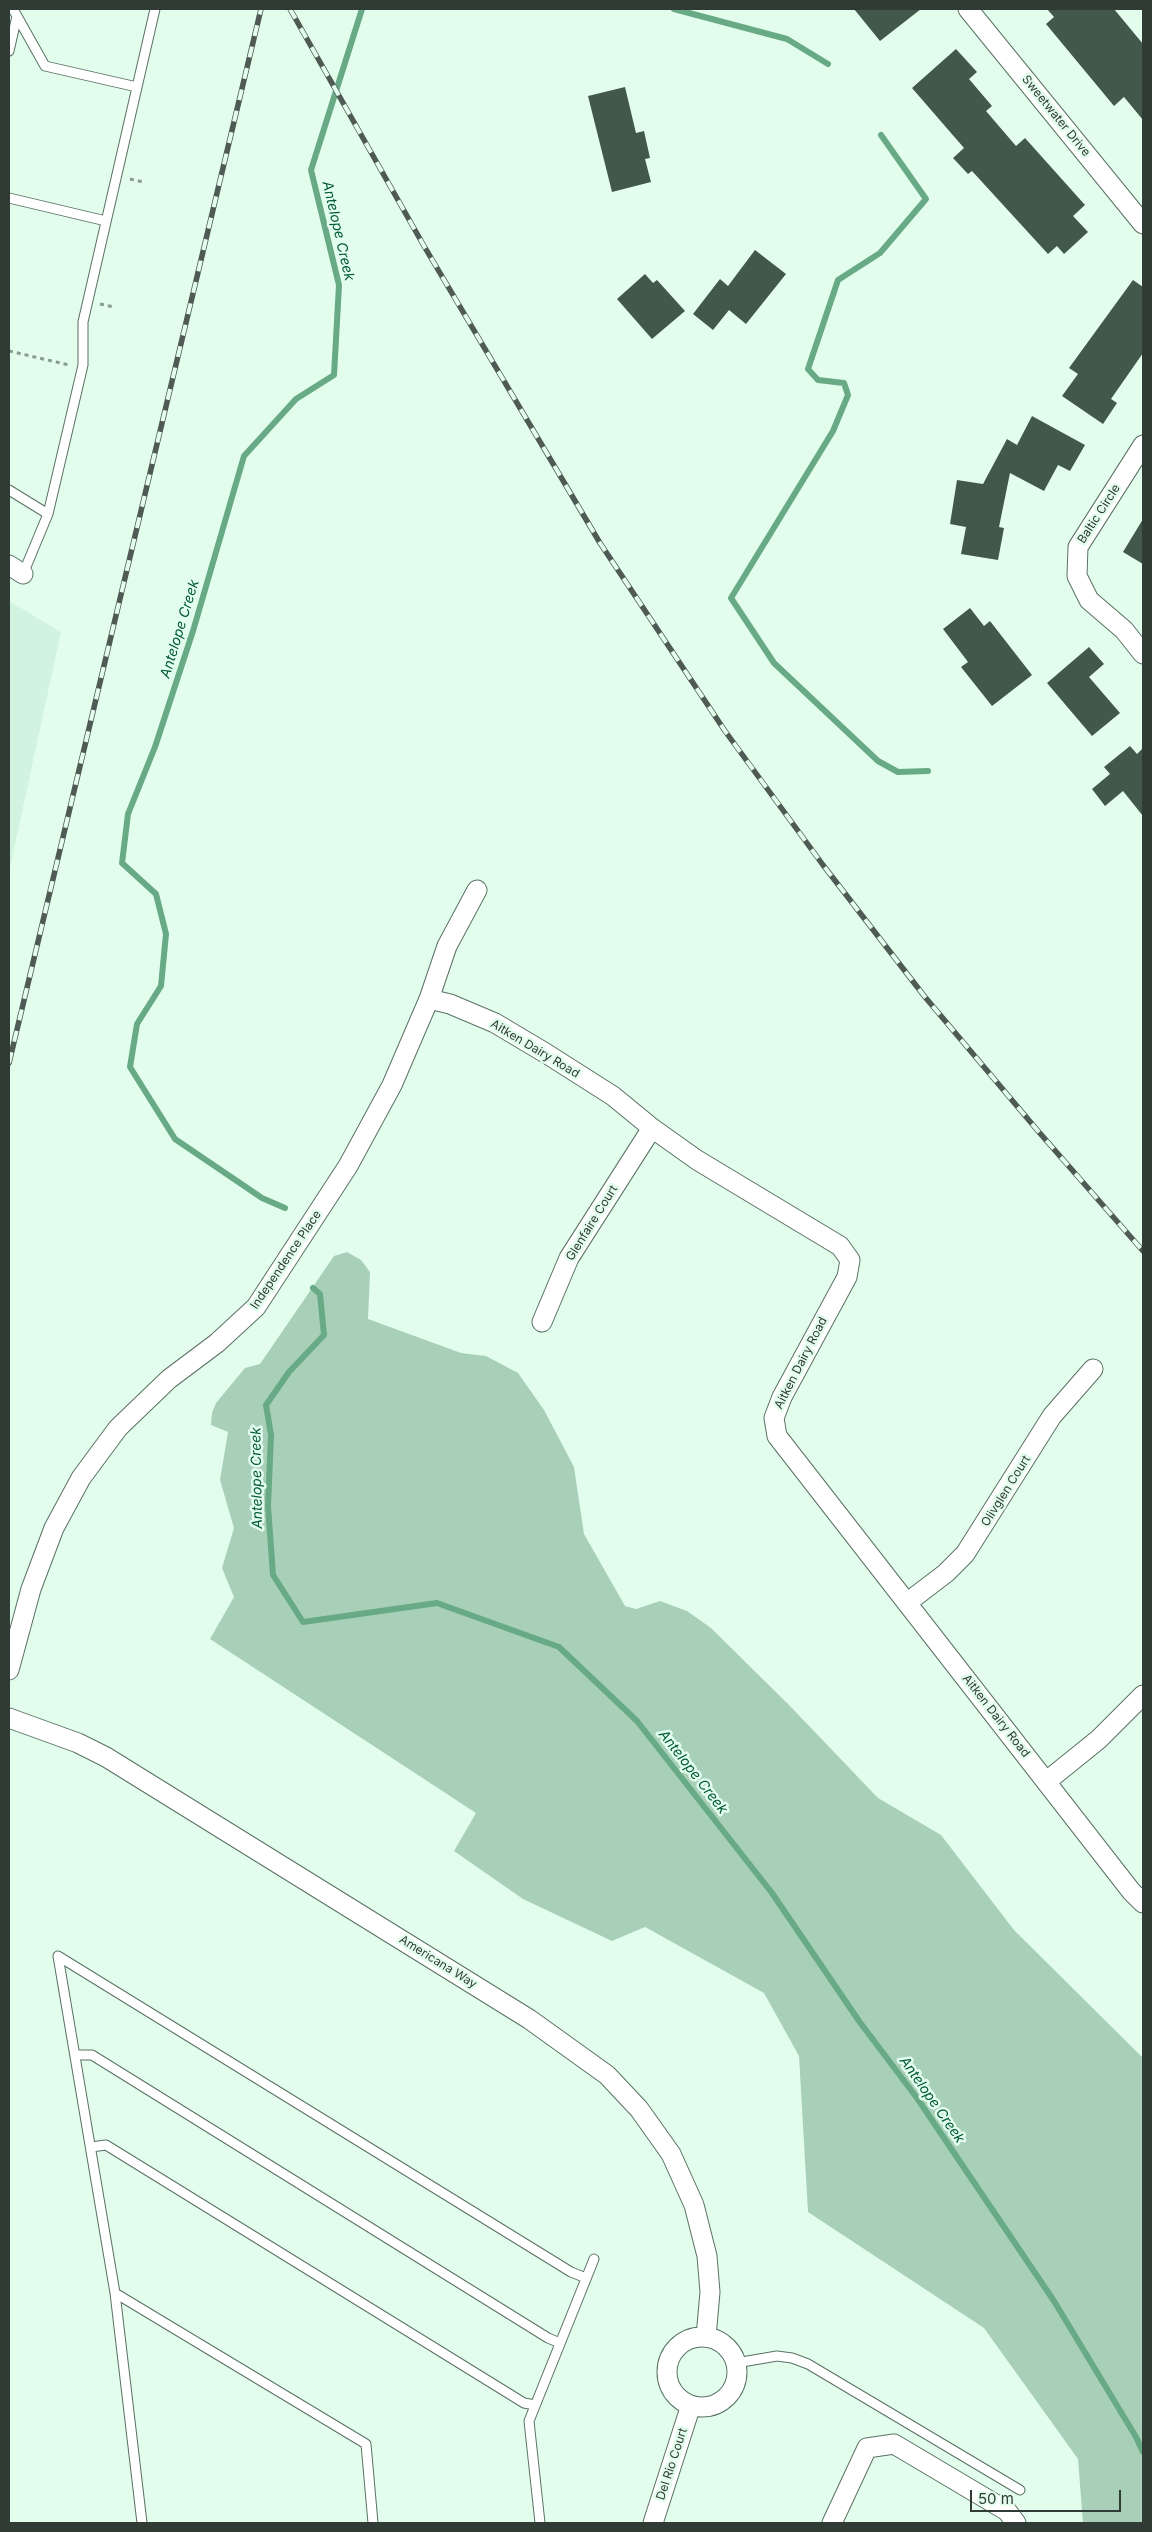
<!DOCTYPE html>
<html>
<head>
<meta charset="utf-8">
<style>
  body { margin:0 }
  #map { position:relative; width:1152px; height:2532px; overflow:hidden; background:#e3fded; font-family:Inter,sans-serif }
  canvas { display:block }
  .frame { position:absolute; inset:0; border:10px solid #313b35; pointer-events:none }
  .scale { position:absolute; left:970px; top:2490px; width:151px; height:22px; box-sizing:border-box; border:2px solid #313b35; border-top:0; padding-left:6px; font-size:15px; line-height:18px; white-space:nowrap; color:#313b35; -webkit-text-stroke:4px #e3fded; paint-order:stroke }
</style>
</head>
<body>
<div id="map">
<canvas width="1152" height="2532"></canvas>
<div class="frame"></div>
<div class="scale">50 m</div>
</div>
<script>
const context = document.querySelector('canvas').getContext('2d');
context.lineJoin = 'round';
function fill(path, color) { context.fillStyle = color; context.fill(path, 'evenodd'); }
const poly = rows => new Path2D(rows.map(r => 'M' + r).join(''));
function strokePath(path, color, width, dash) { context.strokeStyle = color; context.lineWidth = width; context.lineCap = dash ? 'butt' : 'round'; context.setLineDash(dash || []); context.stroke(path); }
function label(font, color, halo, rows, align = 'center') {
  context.font = font + ' Inter,sans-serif'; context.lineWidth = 5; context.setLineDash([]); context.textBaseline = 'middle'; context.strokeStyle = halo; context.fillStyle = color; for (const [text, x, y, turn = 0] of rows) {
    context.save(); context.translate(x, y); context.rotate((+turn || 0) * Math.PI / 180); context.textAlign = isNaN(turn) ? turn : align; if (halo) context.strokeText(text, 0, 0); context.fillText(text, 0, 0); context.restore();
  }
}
const built = poly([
  [9,601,61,632,9,872]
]);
const green = poly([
  [347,1252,361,1260,370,1272,368,1319,461,1353,486,1356,518,1373,544,1410,574,1467,584,1534,625,1606,636,1609,660,1601,687,1611,711,1628,789,1705,878,1798,941,1835,1014,1930,1143,2058,1143,2523,1083,2523,1078,2459,984,2328,808,2212,799,2056,764,1993,645,1927,612,1941,523,1899,454,1851,476,1813,210,1639,234,1597,222,1568,234,1528,220,1480,228,1432,211,1425,212,1413,216,1403,245,1368,260,1364,334,1256]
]);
const stream = poly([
  [674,9,787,39,828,64],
  [881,135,926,199,880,253,838,280,808,369,818,380,844,383,848,395,833,431,731,598,774,663,878,761,898,772,928,771],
  [285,1208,262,1198,175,1139,130,1067,137,1024,161,986,166,934,156,894,122,863,128,814,155,747,193,631,244,456,296,399,334,375,339,285,311,170,362,9],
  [313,1288,320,1294,324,1335,289,1372,266,1405,271,1435,268,1506,273,1575,303,1622,437,1603,559,1647,637,1721,772,1893,859,2021,917,2098,1054,2301,1136,2437,1143,2452]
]);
const building = poly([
  [854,9,921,9,880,41],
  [1047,9,1114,9,1143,44,1143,120,1124,97,1114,106,1046,24,1054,17],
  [956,49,977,72,969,79,992,106,986,111,1016,146,1025,138,1085,205,1073,216,1088,232,1064,254,1057,246,1048,254,972,171,968,174,953,158,964,148,912,88],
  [625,87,636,133,644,131,650,158,645,159,651,182,612,192,588,96],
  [755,250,786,274,746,324,729,310,713,330,693,314,720,279,728,286],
  [645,274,653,283,657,280,685,311,652,339,617,299],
  [1133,280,1143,287,1143,353,1111,399,1117,403,1103,424,1062,396,1078,374,1069,368],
  [1032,416,1085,445,1070,471,1058,465,1044,491,1010,473,999,527,1004,528,998,560,961,554,966,527,950,524,957,480,983,484,1007,439,1017,445],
  [1143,519,1143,564,1123,552],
  [970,608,984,626,990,621,1032,675,992,706,961,667,968,662,943,629],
  [1089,647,1104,664,1089,677,1120,713,1092,736,1047,683],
  [1130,746,1137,754,1143,748,1143,816,1123,791,1105,806,1092,789,1110,774,1104,767]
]);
const path = poly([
  [130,179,143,182],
  [100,304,114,307],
  [9,351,69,365]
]);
const lane = poly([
  [13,9,45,66,137,87],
  [9,51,17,16],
  [9,198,106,221],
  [9,490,48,514],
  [23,574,48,514,83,365,83,322,155,9],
  [58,1956,571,2272,586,2278],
  [58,1956,115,2293],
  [75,2055,92,2055,548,2338,560,2343],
  [91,2147,106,2145,524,2403,535,2405],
  [736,2363,777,2356,792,2358,808,2364,1020,2490],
  [142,2523,115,2293,366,2444,373,2523],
  [540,2523,529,2421,594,2259]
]);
const street = poly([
  [968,9,1143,224],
  [1143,445,1078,547,1077,576,1089,600,1124,630,1143,654],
  [9,565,23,574],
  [429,999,450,1004,495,1023,547,1054,613,1096,652,1128,697,1160,840,1246,850,1260,847,1277,782,1397,774,1418,777,1436,1131,1891,1143,1903],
  [542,1322,569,1258,652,1128],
  [908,1602,946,1573,965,1554,1052,1416,1093,1369],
  [9,1670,31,1589,54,1528,81,1478,118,1428,169,1379,217,1343,256,1307,348,1166,392,1085,429,999,447,946,477,890],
  [9,1718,78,1743,106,1757,529,2019,607,2075,639,2109,671,2154,694,2205,707,2256,710,2292,706,2337],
  [1047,1781,1099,1739,1143,1695],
  '667 2372a35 35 0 1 1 70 0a35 35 0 1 1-70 0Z',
  [653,2523,691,2405],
  [832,2523,867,2448,894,2444,1007,2511,1016,2523]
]);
const rail = poly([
  [290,9,424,246,600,543,725,731,823,865,925,997,1038,1131,1143,1251],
  [9,1063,261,9]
]);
const streetNames = [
  ["Sweetwater Drive",1056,116,51],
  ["Baltic Circle",1099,514,-57],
  ["Aitken Dairy Road",535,1049,31],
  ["Glenfaire Court",592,1223,-58],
  ["Independence Place",286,1260,-56],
  ["Aitken Dairy Road",801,1363,-63],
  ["Olivglen Court",1006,1491,-58],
  ["Aitken Dairy Road",996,1716,52],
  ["Americana Way",438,1962,32],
  ["Del Rio Court",672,2464,-72]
];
const waterNames = [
  ["Antelope Creek",338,231,77],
  ["Antelope Creek",180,629,-73],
  ["Antelope Creek",257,1478,-91],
  ["Antelope Creek",693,1772,52],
  ["Antelope Creek",932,2100,55]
];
fill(built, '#d2f3e0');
fill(green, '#a8d0b8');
strokePath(stream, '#67aa85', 6);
fill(building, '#41584b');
strokePath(lane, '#5a7163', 11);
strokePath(street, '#5a7163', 21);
strokePath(path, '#899b90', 3, [4, 4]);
strokePath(lane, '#fff', 9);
strokePath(street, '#fff', 19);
strokePath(rail, '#4e5a53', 5.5);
strokePath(rail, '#e3fded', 4, [11]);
label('12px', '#313b35', '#e3fded', streetNames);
label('italic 14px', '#005936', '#e3fded', waterNames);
</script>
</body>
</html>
